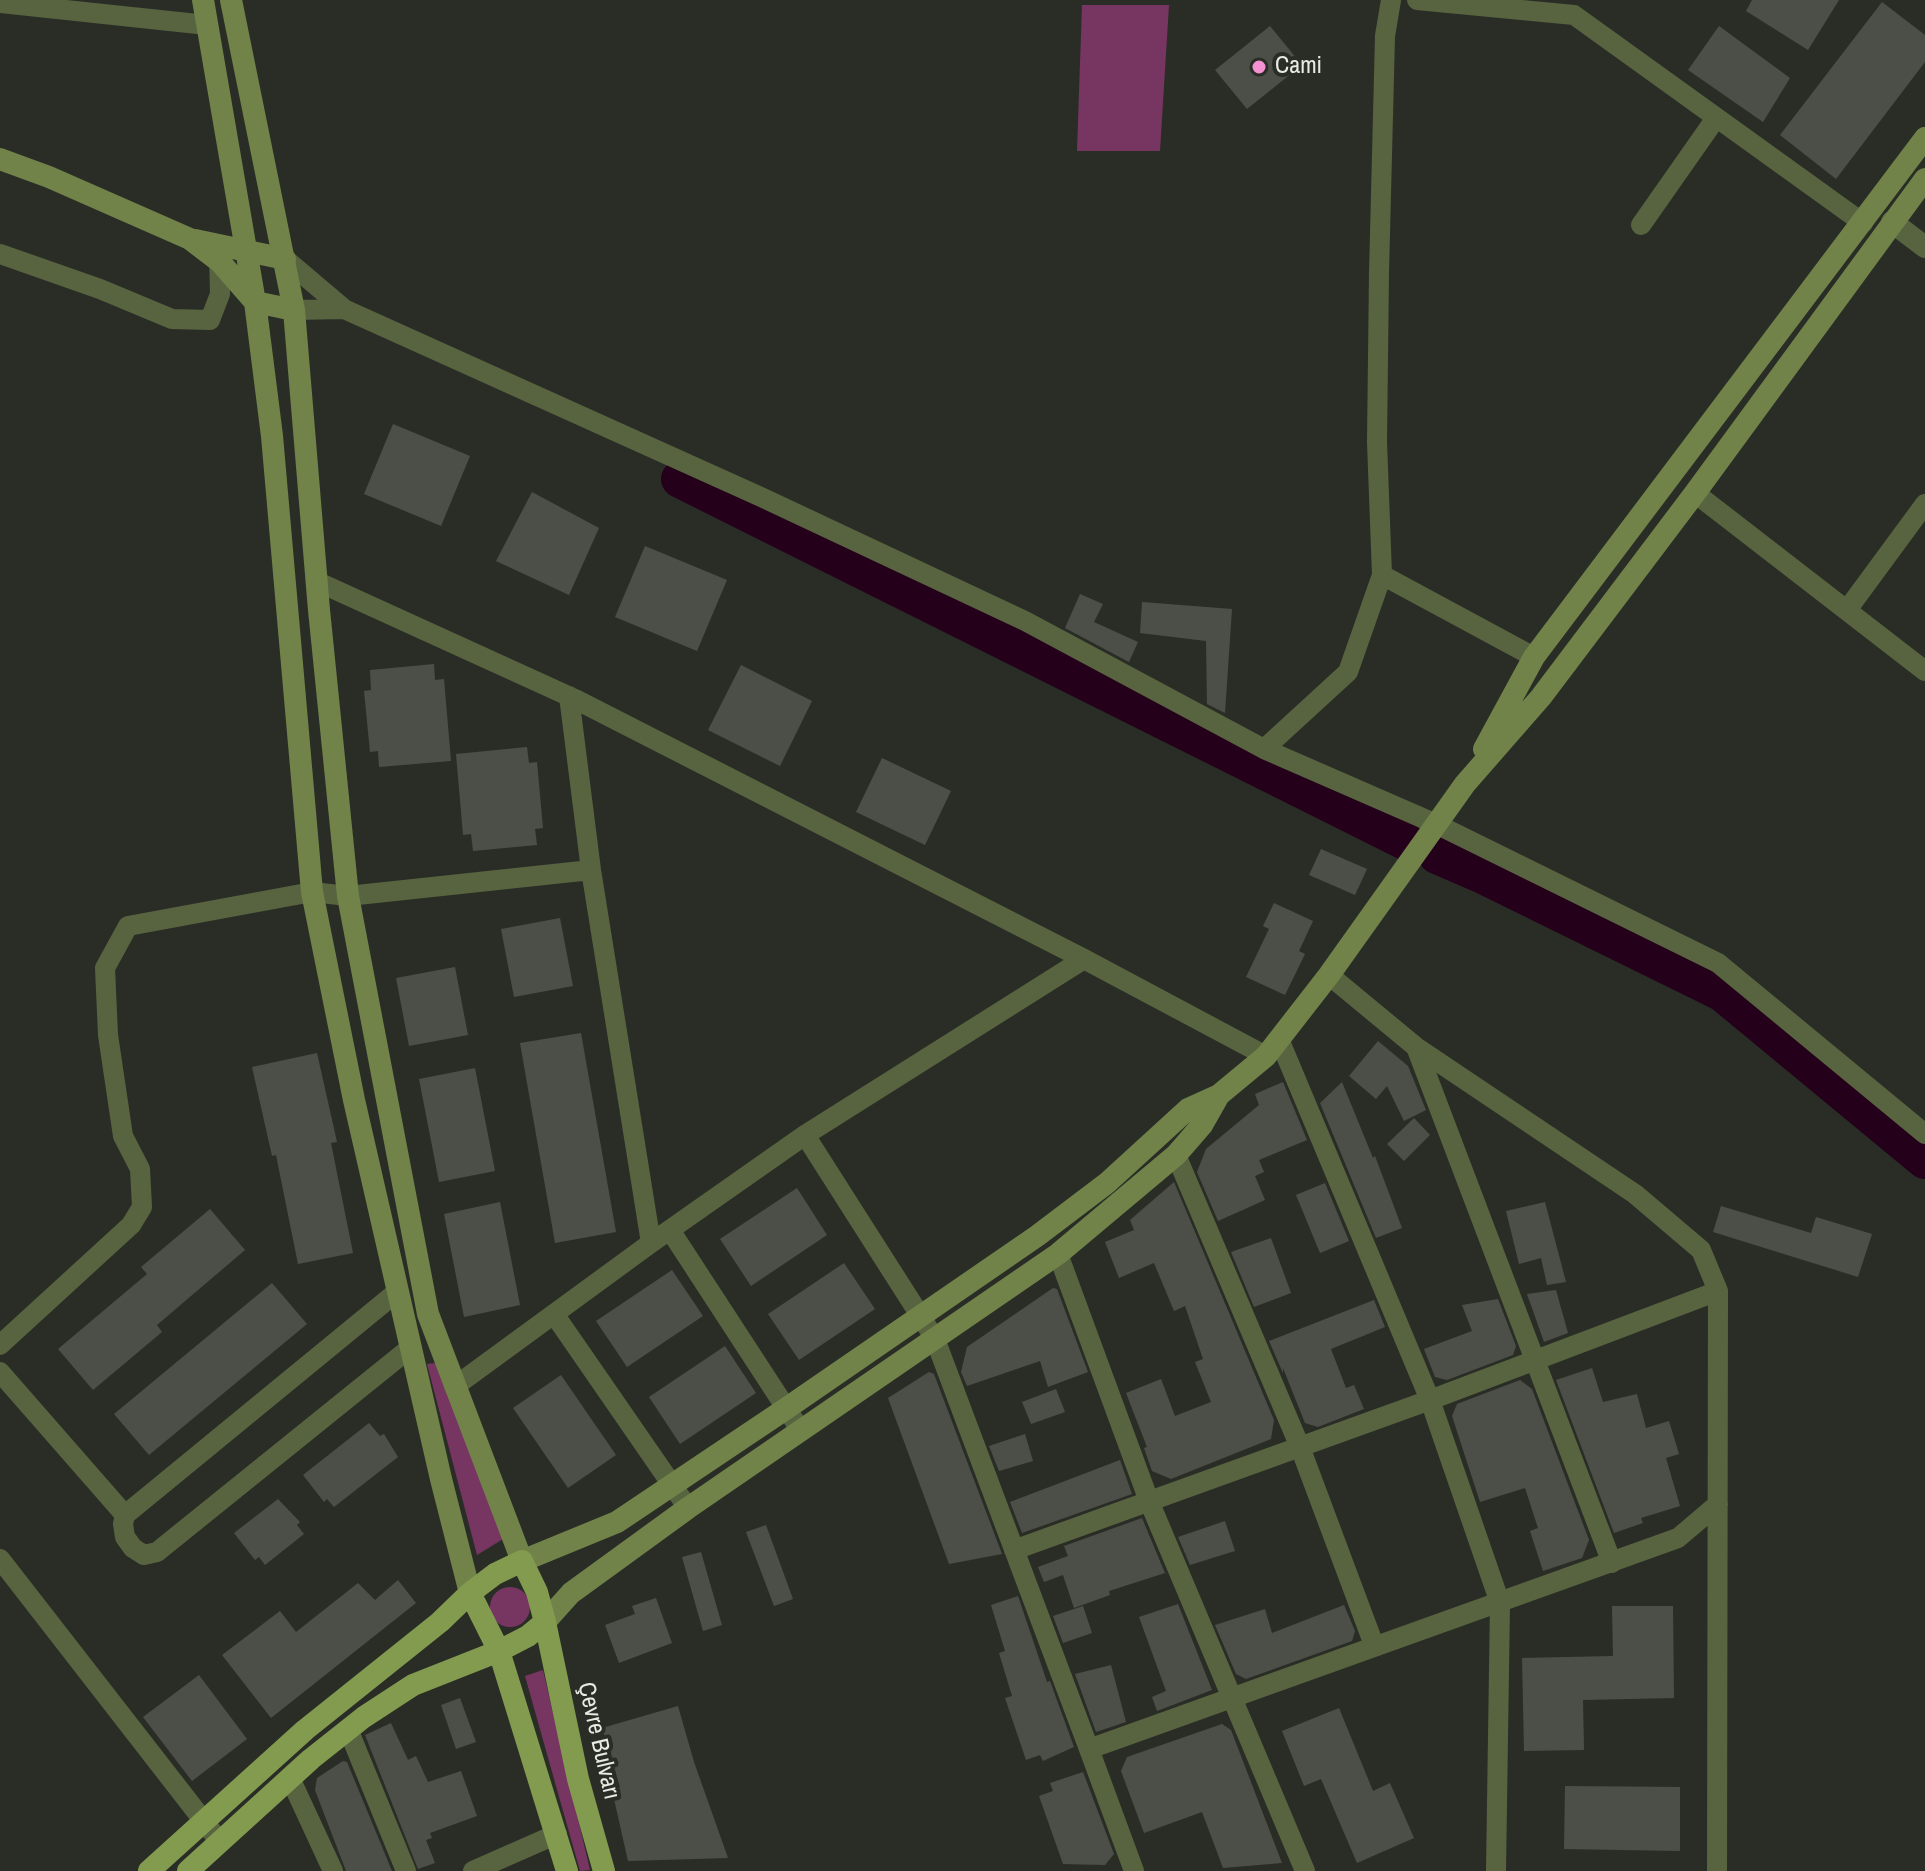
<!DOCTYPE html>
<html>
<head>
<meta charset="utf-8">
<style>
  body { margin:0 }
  canvas { display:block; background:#2a2d26 }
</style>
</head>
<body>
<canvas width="1925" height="1871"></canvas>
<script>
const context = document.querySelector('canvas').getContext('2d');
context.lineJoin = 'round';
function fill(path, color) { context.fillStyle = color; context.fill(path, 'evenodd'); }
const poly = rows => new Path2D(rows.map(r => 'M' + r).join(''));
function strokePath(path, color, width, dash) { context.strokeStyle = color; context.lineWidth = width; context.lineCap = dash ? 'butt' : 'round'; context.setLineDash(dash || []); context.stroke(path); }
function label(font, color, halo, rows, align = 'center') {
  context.font = font + ' "Archivo Narrow",sans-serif'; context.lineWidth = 8; context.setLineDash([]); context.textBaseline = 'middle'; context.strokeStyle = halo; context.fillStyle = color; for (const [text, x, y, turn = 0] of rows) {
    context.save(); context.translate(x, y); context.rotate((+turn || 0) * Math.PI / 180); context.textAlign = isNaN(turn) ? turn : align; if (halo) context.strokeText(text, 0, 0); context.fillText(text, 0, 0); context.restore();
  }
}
const green = poly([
  [1082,5,1169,5,1160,151,1077,151],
  [436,1363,503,1539,477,1555,427,1364],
  '490 1607a20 20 0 1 1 40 0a20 20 0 1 1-40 0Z',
  [543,1670,590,1870,580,1871,525,1676]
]);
const river = poly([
  [680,479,1405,841],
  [1437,855,1481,874,1723,993,1925,1160]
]);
const building = poly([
  [1752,0,1839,0,1808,50,1746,11],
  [1882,2,1925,35,1925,62,1836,179,1780,135],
  [1270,26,1302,65,1247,109,1215,70],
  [1719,26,1790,78,1763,122,1688,70],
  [393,424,470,456,441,526,364,494],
  [532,492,599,528,569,595,496,561],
  [645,546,727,580,697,651,615,617],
  [1080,594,1103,604,1094,622,1138,642,1129,662,1065,628],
  [1142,602,1232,609,1225,713,1207,704,1206,641,1140,633],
  [434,664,435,680,444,679,451,761,379,767,378,751,370,752,364,691,371,690,370,670],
  [741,665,812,701,780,766,708,730],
  [527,747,529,763,537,762,543,828,535,829,537,845,473,851,471,834,463,835,456,754],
  [882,758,951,791,925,845,856,812],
  [1321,849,1367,869,1355,895,1309,875],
  [1274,903,1313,921,1299,951,1305,954,1285,995,1246,977,1269,929,1263,926],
  [560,918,573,986,514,997,501,929],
  [455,967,468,1035,409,1046,396,978],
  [581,1033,616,1232,555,1243,520,1043],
  [1378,1041,1408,1066,1426,1110,1404,1121,1387,1086,1376,1099,1349,1076],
  [317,1053,337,1142,331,1143,353,1253,298,1264,276,1155,272,1156,252,1067],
  [475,1068,495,1171,439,1182,419,1079],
  [1283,1082,1307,1140,1259,1160,1264,1172,1255,1176,1265,1200,1218,1221,1197,1172,1206,1149,1259,1105,1255,1094],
  [1342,1082,1373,1158,1375,1156,1402,1228,1376,1238,1320,1103],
  [1414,1118,1430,1135,1404,1161,1387,1144],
  [1174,1182,1274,1420,1271,1439,1171,1479,1152,1471,1144,1448,1147,1447,1126,1393,1161,1379,1175,1416,1211,1402,1195,1362,1203,1359,1185,1306,1174,1311,1154,1263,1119,1278,1105,1242,1134,1230,1130,1220],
  [1325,1183,1349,1241,1320,1253,1296,1195],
  [797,1188,827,1235,751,1286,720,1239],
  [500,1202,520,1305,464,1317,444,1214],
  [1545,1202,1566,1282,1547,1285,1541,1258,1519,1264,1506,1211],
  [1721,1206,1811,1233,1816,1217,1872,1234,1858,1277,1713,1232],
  [210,1209,245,1250,157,1325,162,1332,93,1390,58,1349,147,1274,141,1267],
  [1271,1238,1291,1293,1254,1307,1231,1252],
  [844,1263,875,1309,799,1360,768,1314],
  [672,1270,703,1316,627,1367,596,1321],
  [272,1283,307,1324,149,1455,114,1414],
  [1053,1288,1057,1289,1088,1372,1048,1387,1040,1361,967,1386,961,1372,967,1347],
  [1556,1290,1568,1333,1544,1342,1527,1294],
  [1498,1299,1516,1346,1513,1355,1447,1380,1435,1377,1424,1349,1472,1331,1462,1305],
  [1374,1300,1385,1327,1331,1349,1346,1388,1354,1385,1364,1409,1318,1427,1305,1423,1283,1368,1283,1373,1269,1341],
  [725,1346,756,1393,680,1444,649,1397],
  [1592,1368,1603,1402,1637,1394,1646,1428,1669,1421,1679,1454,1666,1458,1680,1506,1641,1518,1643,1523,1614,1533,1556,1380],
  [929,1372,934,1374,1002,1554,949,1564,888,1398],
  [561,1375,616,1455,568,1488,513,1408],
  [1520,1380,1532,1389,1589,1540,1582,1558,1543,1571,1530,1531,1538,1528,1525,1488,1480,1502,1452,1416,1457,1404],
  [1056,1389,1065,1412,1031,1424,1022,1402],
  [369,1423,380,1436,384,1434,398,1457,334,1507,327,1499,324,1502,303,1475],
  [1025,1434,1033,1461,999,1471,989,1446],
  [1120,1460,1132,1494,1022,1533,1010,1502],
  [278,1499,300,1522,297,1525,304,1534,265,1565,259,1557,255,1560,234,1533],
  [1142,1518,1165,1573,1109,1591,1110,1595,1074,1608,1063,1575,1044,1582,1038,1567,1068,1556,1064,1546],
  [1225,1521,1235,1551,1190,1565,1178,1537],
  [766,1525,793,1599,774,1606,746,1532],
  [701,1552,722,1625,703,1631,682,1557],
  [398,1580,416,1603,271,1718,222,1655,280,1611,296,1632,358,1583,375,1600],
  [1018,1596,1047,1682,1050,1681,1074,1747,1043,1761,1040,1755,1026,1760,1005,1698,1012,1696,999,1653,1005,1651,991,1605],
  [656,1598,672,1643,619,1663,605,1625,635,1614,632,1606],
  [1178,1604,1212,1690,1157,1711,1152,1697,1166,1691,1139,1617],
  [1344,1605,1355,1631,1352,1641,1246,1679,1236,1674,1215,1625,1265,1609,1272,1633],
  [1083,1606,1092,1633,1063,1643,1053,1616],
  [1612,1606,1673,1606,1674,1698,1583,1700,1584,1750,1524,1751,1522,1658,1613,1656],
  [1111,1665,1126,1722,1096,1732,1075,1674],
  [199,1675,247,1739,192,1781,143,1717],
  [460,1698,476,1742,456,1749,441,1705],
  [678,1706,694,1762,728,1858,628,1861,612,1790,620,1787,602,1728],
  [1339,1708,1373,1791,1390,1783,1414,1838,1357,1863,1321,1779,1304,1786,1282,1731],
  [391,1723,408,1760,416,1756,428,1782,461,1771,477,1816,430,1833,432,1838,426,1840,435,1863,418,1869,365,1735],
  [1222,1724,1231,1730,1282,1863,1223,1868,1202,1812,1144,1833,1121,1771,1127,1757],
  [343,1761,347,1762,392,1871,346,1871,315,1790,317,1778],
  [1083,1772,1114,1854,1105,1865,1063,1864,1039,1796,1053,1791,1050,1783],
  [1565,1786,1680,1787,1680,1851,1564,1849]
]);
const minor = poly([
  [1417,0,1574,15,1863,223],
  [0,3,207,25],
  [1641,225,1716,118],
  [0,254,100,289,172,319,210,320,220,294,219,252],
  [285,259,344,309,761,497,1025,621,1264,749,1436,824,1718,963,1925,1134],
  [294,310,344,309],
  [1695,493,1925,671],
  [1382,575,1534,657],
  [316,581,575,699,1084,959,1266,1056],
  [1847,610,1925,504],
  [569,696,591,870,651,1243],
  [1264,749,1348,672,1382,575,1377,442,1379,273,1385,36,1391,0],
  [1329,975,1416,1047,1635,1194,1701,1250,1718,1291,1717,1871],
  [1279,1039,1430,1400,1500,1603,1496,1871],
  [1416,1047,1612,1563],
  [805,1135,935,1339,1089,1749],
  [1176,1155,1300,1447,1374,1645],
  [670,1230,801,1431],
  [1058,1254,1149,1501,1305,1871],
  [398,1291,125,1515,123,1524,125,1537,133,1548,144,1555,157,1552,410,1348],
  [554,1314,688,1508],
  [0,1345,131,1225,142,1207,140,1169,123,1136,108,1035,105,968,128,926,312,892,348,896,591,870],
  [0,1372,125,1515],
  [454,1387,651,1243,805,1135,1084,959],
  [1014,1550,1430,1400,1718,1291],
  [0,1559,220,1842],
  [348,1729,406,1871],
  [290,1778,333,1871],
  [473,1871,557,1834],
  [1134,1871,1089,1749,1678,1538,1718,1504]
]);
const tertiary = poly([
  [1892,222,1925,247]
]);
const secondary = poly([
  [203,0,255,302,272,436,312,892,354,1100,441,1479,470,1593],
  [231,0,294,310,319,610,348,896,428,1314,522,1561,617,1522,787,1408,1037,1236,1107,1183,1188,1109,1219,1095,1266,1056,1329,975,1465,784,1541,697,1695,493,1925,179],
  [0,159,49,177,190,239,220,262,255,302,294,310],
  [195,240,285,259],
  [1484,749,1534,657,1925,138],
  [545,1622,571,1593,688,1508,1058,1254,1176,1155,1202,1125,1219,1095]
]);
const primary = poly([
  [470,1593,499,1651,567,1871],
  [149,1871,305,1730,440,1622,470,1593,495,1574,522,1561,537,1592,545,1622,578,1779,604,1871],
  [188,1871,311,1759,364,1717,413,1685,499,1651,528,1636,545,1622]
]);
const markers = [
  [1259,67,8,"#f491d3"]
];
const poiNames = [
  ["Cami",1275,67]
];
const streetNames = [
  ["Çevre Bulvarı",598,1741,77]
];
fill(green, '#773562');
strokePath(river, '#24001a', 38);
fill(building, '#4c4f47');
strokePath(minor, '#586440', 20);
strokePath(tertiary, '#586440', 22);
strokePath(secondary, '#718349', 22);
strokePath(primary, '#839b4f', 22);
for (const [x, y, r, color] of markers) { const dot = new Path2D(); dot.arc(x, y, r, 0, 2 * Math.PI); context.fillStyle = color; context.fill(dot); strokePath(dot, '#2a2d26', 3); }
label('24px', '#e8eae5', '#2a2d26', poiNames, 'left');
label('24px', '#e8eae5', '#2a2d26', streetNames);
</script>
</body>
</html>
